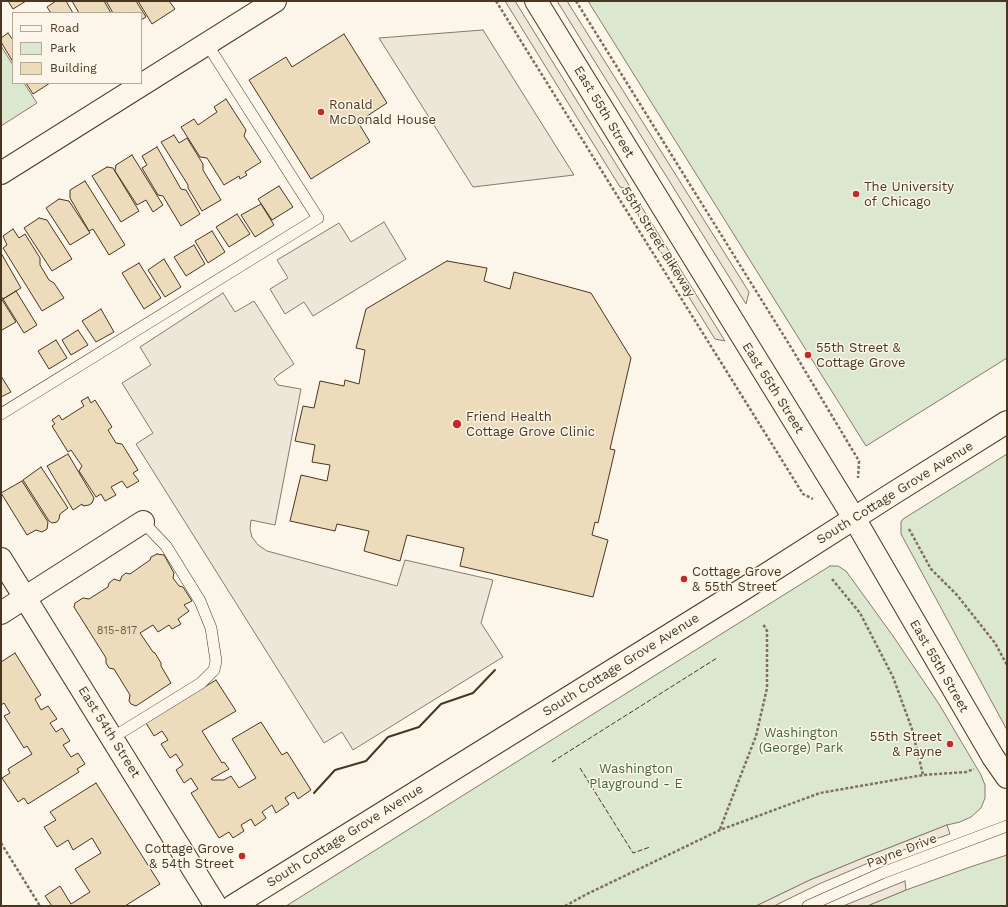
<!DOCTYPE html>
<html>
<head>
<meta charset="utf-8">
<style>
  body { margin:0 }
  #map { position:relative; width:1008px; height:907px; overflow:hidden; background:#fbf6e9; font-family:"Work Sans",sans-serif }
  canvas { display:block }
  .frame { position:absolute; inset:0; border:2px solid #4a3520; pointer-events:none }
  .legend { position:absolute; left:12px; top:12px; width:130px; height:72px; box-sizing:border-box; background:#fbf6e9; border:1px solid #b4a999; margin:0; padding:5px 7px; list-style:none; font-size:12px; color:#4a3520 }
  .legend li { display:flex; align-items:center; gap:8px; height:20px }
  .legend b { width:20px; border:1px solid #b4a999 }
</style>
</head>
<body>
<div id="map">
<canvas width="1008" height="907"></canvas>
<div class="frame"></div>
<ul class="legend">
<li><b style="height:5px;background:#fbf6e9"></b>Road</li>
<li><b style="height:11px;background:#dce7d0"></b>Park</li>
<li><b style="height:11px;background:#ecdcbc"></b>Building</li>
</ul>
</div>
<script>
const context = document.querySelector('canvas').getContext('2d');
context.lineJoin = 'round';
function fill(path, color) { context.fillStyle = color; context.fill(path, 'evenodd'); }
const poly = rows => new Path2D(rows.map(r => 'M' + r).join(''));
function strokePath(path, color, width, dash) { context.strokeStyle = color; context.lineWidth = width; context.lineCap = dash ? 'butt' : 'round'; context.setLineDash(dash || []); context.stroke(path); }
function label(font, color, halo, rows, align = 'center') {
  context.font = font + ' "Work Sans",sans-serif'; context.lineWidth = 3; context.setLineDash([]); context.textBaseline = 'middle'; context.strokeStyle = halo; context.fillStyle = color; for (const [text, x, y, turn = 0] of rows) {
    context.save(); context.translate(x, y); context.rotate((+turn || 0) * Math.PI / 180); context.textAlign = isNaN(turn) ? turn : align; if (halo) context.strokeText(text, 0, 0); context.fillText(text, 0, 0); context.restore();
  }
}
const green = poly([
  [588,1,1007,1,1007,358,866,446,588,1],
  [1,46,13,65,13,83,24,83,37,103,1,126,1,46],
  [1007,454,1007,730,901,534,901,522,903,519,1007,454],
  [830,566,838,566,846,571,893,636,939,704,981,775,985,785,985,798,981,808,971,817,960,822,947,825,863,858,810,880,756,906,286,906,830,566],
  [1007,855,1007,906,867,906,906,890,970,867,1007,855]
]);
const parking = poly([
  [505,1,515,1,632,190,620,187,505,1],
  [557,1,567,1,749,292,746,304,557,1],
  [483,30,574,175,473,187,379,38,483,30],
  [641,206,725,341,715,339,638,215,641,206],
  [384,222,406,259,313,316,304,302,285,314,270,289,288,278,277,260,339,223,351,242,384,222],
  [223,293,235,312,254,301,294,364,278,375,274,379,278,385,301,389,275,525,251,520,250,529,252,537,258,545,267,551,397,586,405,560,493,580,481,623,503,657,353,750,342,732,324,743,136,444,153,433,122,383,151,365,140,347,223,293],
  [947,825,950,834,880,858,819,884,774,906,756,906,810,880,863,858,947,825],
  [905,881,906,890,867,906,843,906,905,881]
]);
const building = poly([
  [8,1,26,1,13,9,8,1],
  [56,1,66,1,73,13,51,13,47,7,56,1],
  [72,1,104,1,111,13,79,13,72,1],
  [106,1,136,1,146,17,141,20,141,13,113,13,106,1],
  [138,1,169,1,175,9,152,24,138,1],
  [8,33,13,40,13,62,1,42,1,38,8,33],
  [344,34,387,103,358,122,370,142,311,179,249,80,286,57,292,67,344,34],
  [26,83,50,83,33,94,26,83],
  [226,99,246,130,244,136,261,162,245,172,247,175,240,179,239,176,224,185,207,158,200,157,181,127,194,119,198,125,217,112,214,107,226,99],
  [174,135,179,143,187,138,203,164,203,170,221,200,202,211,188,188,188,185,161,142,174,135],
  [157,147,181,189,186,190,200,214,181,226,163,196,158,195,142,168,147,165,142,156,157,147],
  [132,155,163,205,153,212,146,200,137,205,115,171,116,165,132,155],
  [107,167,113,168,139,211,121,222,92,176,107,167],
  [85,181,125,245,109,255,93,229,89,231,70,198,70,190,85,181],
  [279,186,293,207,272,220,258,199,279,186],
  [59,199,69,201,90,233,70,245,46,208,59,199],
  [261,204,274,225,255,237,241,215,261,204],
  [237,214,250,234,229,247,216,227,237,214],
  [39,218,47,220,72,259,52,271,24,228,39,218],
  [13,229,19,238,25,234,40,258,40,265,49,280,54,283,64,298,42,311,3,248,7,245,3,236,13,229],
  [212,231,225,252,208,263,195,241,212,231],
  [194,245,205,264,186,276,174,257,194,245],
  [1,253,21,288,3,299,1,296,1,253],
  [164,259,181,287,165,297,148,270,164,259],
  [447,261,487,268,484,281,510,289,514,272,591,293,631,358,610,449,615,450,598,523,595,522,592,535,608,540,593,597,460,566,464,548,407,535,400,561,364,551,369,531,337,524,335,531,290,521,301,475,327,481,330,465,312,462,315,445,295,441,303,406,314,408,320,381,344,386,345,380,359,384,365,350,356,348,366,309,447,261],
  [139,263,161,298,144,309,122,273,139,263],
  [16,291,37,325,24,333,3,299,16,291],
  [1,298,16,322,2,330,1,328,1,298],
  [101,309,114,332,96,342,82,321,101,309],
  [78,330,88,345,71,355,62,340,78,330],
  [56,340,67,358,49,369,38,351,56,340],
  [1,376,11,392,1,397,1,376],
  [88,397,91,403,95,400,112,427,108,430,116,443,122,444,138,470,133,473,139,481,127,488,122,481,111,487,116,495,105,501,101,494,96,497,79,471,82,466,71,450,68,452,52,426,55,424,52,420,59,415,62,420,84,406,81,401,88,397],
  [68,454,94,498,92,503,89,505,83,506,82,504,73,510,47,466,68,454],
  [41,467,68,508,60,514,59,519,57,522,52,523,49,521,23,480,41,467],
  [22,481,48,522,47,529,42,532,36,530,27,535,1,493,22,481],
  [157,554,164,555,174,573,173,578,179,586,183,587,192,601,184,605,189,611,178,619,181,624,172,629,169,625,158,632,153,625,140,633,153,652,155,653,161,663,161,666,171,683,136,706,131,704,129,701,130,695,114,669,109,668,106,663,106,658,74,607,75,603,83,598,89,599,108,587,109,583,114,579,120,581,122,576,126,573,130,574,150,560,151,557,157,554],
  [15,653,41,695,35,699,41,710,48,706,57,719,50,723,56,732,62,728,70,741,63,745,71,757,78,753,85,764,77,769,79,772,28,804,24,798,18,802,2,778,10,773,8,769,32,754,27,746,24,748,4,716,10,713,4,703,1,705,1,662,15,653],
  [216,680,236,711,202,731,222,763,224,762,229,769,211,779,212,780,224,780,231,776,239,788,256,778,232,739,261,722,282,755,287,752,311,790,298,799,294,792,285,798,289,804,276,813,272,805,262,812,266,818,255,826,251,819,241,825,244,831,233,838,229,832,219,838,191,793,198,789,191,778,184,783,176,770,183,765,176,754,170,758,161,744,168,740,162,731,154,736,146,723,216,680],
  [96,783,160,884,125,906,52,906,45,896,60,886,71,904,90,892,75,869,101,853,92,838,73,850,68,840,57,847,44,827,56,820,50,812,96,783]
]);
const path = poly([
  [496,1,803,494,813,499],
  [576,1,792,349,859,461,858,478],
  [909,529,931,569,957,595,995,643,1007,665],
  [832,579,860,613,893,677,912,729,923,775],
  [720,829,756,736,767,688,767,631,763,624],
  [1,843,40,906],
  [565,906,587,894,720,830,820,793,923,775,966,772,974,769]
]);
const service = poly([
  [1,414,318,218,207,44],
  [112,738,201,683,214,670,216,661,211,628,200,601,166,546,143,522],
  [808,906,882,873,1007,826]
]);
const minor = poly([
  [1,173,275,1],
  [1,559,216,906],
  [1,613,143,522]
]);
const tertiary = poly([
  [536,1,854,518,993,757,1007,777]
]);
const secondary = poly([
  [233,906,742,590,889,496,1007,422]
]);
const fence = poly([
  [552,762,717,658],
  [580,768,633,853,650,847]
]);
const wall = poly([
  [314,793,335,770,366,761,388,737,419,727,441,704,473,693,495,670]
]);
const markers = [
  [321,112,4,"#c62828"],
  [856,194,4,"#c62828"],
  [808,355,4,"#c62828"],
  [457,424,5,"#c62828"],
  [684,579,4,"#c62828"],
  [950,744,4,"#c62828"],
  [242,856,4,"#c62828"]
];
const numberNames = [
  ["815-817",117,631]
];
const poiNames = [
  ["Ronald",329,105],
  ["McDonald House",329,120],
  ["The University",864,187],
  ["of Chicago",864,202],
  ["55th Street &",816,348],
  ["Cottage Grove",816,363],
  ["Friend Health",466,417],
  ["Cottage Grove Clinic",466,432],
  ["Cottage Grove",692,572],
  ["& 55th Street",692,587],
  ["55th Street",942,737,"right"],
  ["& Payne",942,752,"right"],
  ["Cottage Grove",234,849,"right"],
  ["& 54th Street",234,864,"right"]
];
const streetNames = [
  ["East 55th Street",604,112,59],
  ["55th Street Bikeway",658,242,58],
  ["East 55th Street",773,388,58],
  ["South Cottage Grove Avenue",895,493,-32],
  ["South Cottage Grove Avenue",621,665,-32],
  ["East 55th Street",939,666,60],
  ["East 54th Street",109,732,58],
  ["South Cottage Grove Avenue",345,836,-32],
  ["Payne Drive",902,851,-21]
];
const parkNames = [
  ["Washington",801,733],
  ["(George) Park",801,748],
  ["Washington",636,769],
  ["Playground - E",636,784]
];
fill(green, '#dce7d0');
strokePath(green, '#887966', 1);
fill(parking, '#ede7d9');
strokePath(parking, '#887966', 1);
fill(building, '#ecdcbc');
strokePath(building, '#4a3520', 1);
strokePath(service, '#4a3520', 12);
strokePath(minor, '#4a3520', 24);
strokePath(tertiary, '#4a3520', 24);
strokePath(secondary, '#4a3520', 24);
strokePath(path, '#7f6f5c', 2.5, [3, 2]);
strokePath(service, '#fbf6e9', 11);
strokePath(minor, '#fbf6e9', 22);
strokePath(tertiary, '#fbf6e9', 22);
strokePath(secondary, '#fbf6e9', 22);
strokePath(fence, '#4a3520', 1, [5, 2]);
strokePath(wall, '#4a3520', 2);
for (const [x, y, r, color] of markers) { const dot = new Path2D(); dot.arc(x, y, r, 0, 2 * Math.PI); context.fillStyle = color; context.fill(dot); strokePath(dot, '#fbf6e9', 1.5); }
label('11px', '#725f47', null, numberNames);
label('13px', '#4a3520', '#fbf6e9', poiNames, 'left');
label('13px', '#4a3520', '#fbf6e9', streetNames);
label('13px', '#436837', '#fbf6e9', parkNames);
</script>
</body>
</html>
